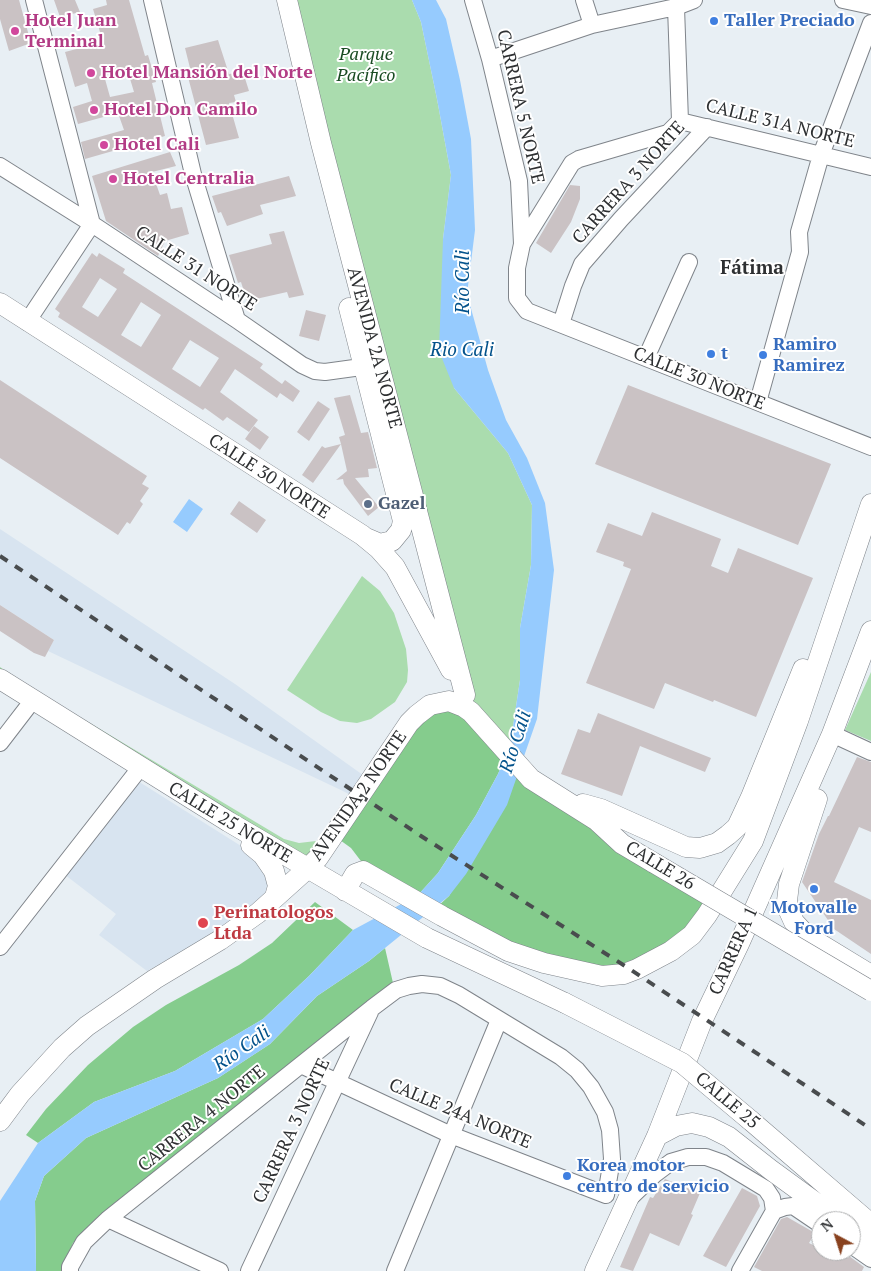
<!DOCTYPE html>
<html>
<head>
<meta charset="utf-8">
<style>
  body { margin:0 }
  #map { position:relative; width:871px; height:1271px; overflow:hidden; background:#e8eff4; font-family:"PT Serif",serif }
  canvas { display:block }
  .north { position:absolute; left:811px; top:1211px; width:50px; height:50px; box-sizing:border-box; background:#fff; border:1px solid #abacad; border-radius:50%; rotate:320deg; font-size:14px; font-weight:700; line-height:20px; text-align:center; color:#2e3032 }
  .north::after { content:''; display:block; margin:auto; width:18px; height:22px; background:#89421f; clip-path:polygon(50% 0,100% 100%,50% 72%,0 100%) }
</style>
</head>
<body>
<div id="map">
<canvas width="871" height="1271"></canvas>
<div class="north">N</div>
</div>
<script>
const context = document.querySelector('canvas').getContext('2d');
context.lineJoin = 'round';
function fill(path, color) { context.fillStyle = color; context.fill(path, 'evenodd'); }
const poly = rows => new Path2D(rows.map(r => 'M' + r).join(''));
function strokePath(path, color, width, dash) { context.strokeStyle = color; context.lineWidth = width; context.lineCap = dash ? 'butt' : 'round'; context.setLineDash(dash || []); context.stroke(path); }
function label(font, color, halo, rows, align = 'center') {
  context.font = font + ' "PT Serif",serif'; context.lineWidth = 4; context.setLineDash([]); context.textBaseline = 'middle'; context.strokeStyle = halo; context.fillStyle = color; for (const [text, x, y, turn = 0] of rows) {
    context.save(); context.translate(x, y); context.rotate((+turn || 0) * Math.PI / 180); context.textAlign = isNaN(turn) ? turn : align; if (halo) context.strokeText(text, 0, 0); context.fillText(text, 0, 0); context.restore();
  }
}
const built = poly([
  [0,529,235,684,370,780,357,799,345,792,48,651,54,640,0,605],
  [133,778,249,851,266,876,267,886,264,897,216,933,147,971,99,935,116,914,60,871]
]);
const green = poly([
  [287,0,412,0,421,22,437,99,451,175,443,239,454,388,508,453,532,505,531,565,520,628,520,680,512,733,507,753,471,712],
  [362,576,380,591,394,613,406,649,408,670,407,682,395,702,371,719,357,723,340,721,321,712,287,690],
  [0,667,33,689,284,839,299,843,316,841,333,835,307,869,0,684],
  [871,672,871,741,845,730]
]);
const forest = poly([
  [449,701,507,753,498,774,476,815,438,873,418,895,367,869,351,848,333,835,409,723],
  [520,769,715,901,707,915,637,969,573,971,436,908,449,896],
  [315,902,353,930,309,976,263,1019,175,1071,94,1102,38,1143,26,1135,46,1109,88,1065,133,1027,166,1005,239,965,272,943],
  [385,948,393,983,104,1213,73,1243,62,1271,36,1271,35,1201,44,1176,86,1138,218,1078,270,1044,317,996,369,961]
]);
const water = poly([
  [412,0,436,0,446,19,460,80,471,139,475,230,467,294,488,370,506,420,527,458,545,503,554,570,537,719,507,805,466,874,449,896,369,961,317,996,270,1044,218,1078,86,1138,44,1176,35,1201,36,1271,0,1271,0,1201,38,1143,94,1102,175,1071,263,1019,309,976,353,930,418,895,438,873,476,815,498,774,507,753,512,733,520,680,520,628,531,565,532,505,508,453,454,388,439,351,443,239,451,175,437,99,421,22],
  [189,499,203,509,187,532,173,522]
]);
const building = poly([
  [0,0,19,0,31,43,9,51,0,19],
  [54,0,75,0,80,12,60,17],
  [106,0,129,0,145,56,148,55,156,82,152,83,165,136,85,159,81,142,124,130,118,113,78,124,73,107,92,101,87,83,75,87,65,52,103,42,93,9,107,5],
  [128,72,134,92,110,97,105,79],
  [218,40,229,74,243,72,249,91,234,95,236,102,229,103,239,138,206,145,188,77,192,76,185,48],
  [170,152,176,166,152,172,160,195,167,193,171,209,182,207,189,234,165,241,158,256,106,221,92,176],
  [289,176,296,196,260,205,263,214,227,226,221,212,218,213,212,196],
  [570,185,580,186,580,199,571,222,551,253,536,243],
  [284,231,304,295,289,298,287,292,247,301,241,282,238,283,229,255,272,244,269,234],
  [92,253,97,257,99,253,125,269,123,273,263,364,260,368,282,384,285,380,300,391,293,402,280,393,277,398,235,369,220,392,258,420,249,432,227,417,223,421,205,408,203,410,58,317,60,313,55,309],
  [100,278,117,289,98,317,82,307],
  [141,302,161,315,141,347,121,335],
  [190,340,219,358,200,387,172,369],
  [306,310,326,315,319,341,299,336],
  [0,380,147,476,142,484,149,488,140,501,143,504,130,524,127,522,118,535,0,458],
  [628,385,831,464,798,545,595,464],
  [350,395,361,433,368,432,377,468,368,469,369,477,355,478,379,507,368,516,344,484,343,479,336,480,347,471,341,444,313,483,302,475,322,446,325,448,341,444,339,437,345,435,334,398],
  [318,401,330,409,309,441,297,432],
  [254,426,269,437,260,450,245,439],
  [239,501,266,520,257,533,230,514],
  [652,512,721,539,711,566,728,573,738,548,813,578,756,717,714,700,713,702,665,683,654,709,586,683,631,569,623,566,624,562,596,552,608,523,642,536],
  [0,605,54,640,45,657,34,653,0,631],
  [598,713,711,758,705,772,640,746,622,796,561,774,578,729,590,733],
  [857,757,871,762,871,832,859,827,834,882,871,900,871,954,834,929,802,882,819,834,828,816,829,816],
  [665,1179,700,1193,691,1214,693,1215,679,1246,650,1233,633,1271,620,1267,650,1197,653,1198],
  [742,1188,757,1196,760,1206,726,1267,703,1256],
  [787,1217,815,1233,809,1243,821,1249,821,1251,835,1251,849,1258,849,1256,864,1267,862,1271,762,1271,754,1267,781,1219]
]);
const minor = poly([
  [152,0,193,174,237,320],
  [473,0,490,59,519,181,522,244,517,268,517,298,527,311,871,447],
  [584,0,592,25],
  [843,0,871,6],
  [490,59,592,25,676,7,694,0],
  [680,121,871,167],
  [0,166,92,224,237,320,302,365,315,371,325,372,376,365],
  [522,244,572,163,579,159,668,133,680,121,676,7],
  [27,322,92,224,34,0],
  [561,324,573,286,582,264,621,219,707,127],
  [646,358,689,262],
  [758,402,800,252,799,232,821,155,871,23],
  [832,734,871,752],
  [0,743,33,700],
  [0,947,140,768],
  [631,1197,655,1174,671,1162,688,1157,706,1157,723,1163,766,1189,772,1198,774,1211,740,1271],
  [774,1211,785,1207,793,1206,821,1225],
  [108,1219,220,1271],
  [851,1245,871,1259],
  [70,1271,70,1267,84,1242,108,1219,372,1008,396,990,409,986,422,984,440,986,459,995,561,1057,577,1070,591,1087,605,1112,610,1130,612,1159,606,1195,451,1135,301,1065],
  [249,1271,370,1012],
  [395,1271,499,1020]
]);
const major = poly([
  [287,0,321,143,465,695],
  [0,303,362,535,379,549,395,567,451,670],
  [349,308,403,521,401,530,392,541,380,544,366,538],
  [0,679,229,822,427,938,565,1003],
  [817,799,789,884,787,901,789,911,794,922,807,936,871,975],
  [583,804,601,809,686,847,700,848,717,843,728,835,737,827,751,797,803,669],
  [251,845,263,855,274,871,278,886,275,897],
  [345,891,355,874,363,871,442,916,508,951,544,963,602,976,624,974,637,969,671,951,692,935,707,915,753,841,798,721,871,504],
  [750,1120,871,1224],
  [0,1121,20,1094,62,1048,87,1026,155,979,220,940,258,913,307,869,318,858,409,723,417,715,430,705,449,701,464,707,471,712,531,779,596,820,622,844,654,863],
  [657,1136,676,1126,692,1123,709,1127,729,1137,771,1170,841,1221],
  [851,1228,871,1241],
  [595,1271,657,1136,702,1021,739,944,832,734,871,631]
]);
const rail = poly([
  [0,556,421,836,625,966,871,1129]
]);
const majorBridge = poly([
  [654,863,871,991],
  [565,1003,682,1063,750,1120]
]);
const markers = [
  [714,21,5,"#3f7fe0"],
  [15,31,5,"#d1479c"],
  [91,73,5,"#d1479c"],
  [94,110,5,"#d1479c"],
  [104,145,5,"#d1479c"],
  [113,179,5,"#d1479c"],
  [711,354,5,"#3f7fe0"],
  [763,355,5,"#3f7fe0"],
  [368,504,5,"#5c6f8a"],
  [814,889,5,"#3f7fe0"],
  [203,923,6,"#e0444e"],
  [567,1176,5,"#3f7fe0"]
];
const hotelNames = [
  ["Hotel Juan",25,21],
  ["Terminal",25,42],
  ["Hotel Mansión del Norte",101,73],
  ["Hotel Don Camilo",104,110],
  ["Hotel Cali",114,145],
  ["Hotel Centralia",123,179]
];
const shopNames = [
  ["Taller Preciado",724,21],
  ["Ramiro",773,345],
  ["Ramirez",773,366],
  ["t",721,354],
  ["Motovalle",814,908,"center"],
  ["Ford",814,929,"center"],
  ["Korea motor",577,1166],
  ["centro de servicio",577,1187]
];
const parkNames = [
  ["Parque",366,55],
  ["Pacífico",366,76]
];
const streetNames = [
  ["CARRERA 5 NORTE",520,107,77],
  ["CALLE 31A NORTE",780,124,14],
  ["CARRERA 3 NORTE",629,183,-48],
  ["CALLE 31 NORTE",196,269,33],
  ["AVENIDA 2A NORTE",374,348,75],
  ["CALLE 30 NORTE",699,379,22],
  ["CALLE 30 NORTE",269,477,33],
  ["AVENIDA 2 NORTE",359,796,-55],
  ["CALLE 25 NORTE",230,823,31],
  ["CALLE 26",660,866,31],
  ["CARRERA 1",734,951,-66],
  ["CALLE 25",727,1101,40],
  ["CALLE 24A NORTE",460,1114,23],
  ["CARRERA 4 NORTE",202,1119,-39],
  ["CARRERA 3 NORTE",292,1131,-65]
];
const serviceNames = [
  ["Gazel",378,504]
];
const healthNames = [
  ["Perinatologos",214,913],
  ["Ltda",214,934]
];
const neighbourhoodNames = [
  ["Fátima",752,269]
];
const waterNames = [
  ["Río Cali",464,282,-90],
  ["Rio Cali",462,351],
  ["Río Cali",516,742,-72],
  ["Río Cali",242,1049,-35]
];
fill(built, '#d8e4f0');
fill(green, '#aadcae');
fill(forest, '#85cc8d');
fill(water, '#96cbfe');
fill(building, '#cac2c4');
strokePath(minor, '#7f848a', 18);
strokePath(major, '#7f848a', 21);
strokePath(minor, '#fff', 16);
strokePath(major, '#fff', 20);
strokePath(rail, '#494c4e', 4, [9, 9]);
strokePath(majorBridge, '#7f848a', 21, []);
strokePath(majorBridge, '#fff', 20);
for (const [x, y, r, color] of markers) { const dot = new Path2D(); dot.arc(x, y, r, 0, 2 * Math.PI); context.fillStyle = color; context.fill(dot); strokePath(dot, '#fff', 2); }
label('bold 18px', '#b23c85', '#fff', hotelNames, 'left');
label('bold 18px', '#366cbe', '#fff', shopNames, 'left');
label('italic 18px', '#1a4c23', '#fff', parkNames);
label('18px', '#2e3032', '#fff', streetNames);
label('bold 18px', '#4e5e75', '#fff', serviceNames, 'left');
label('bold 18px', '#be3a42', '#fff', healthNames, 'left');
label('bold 19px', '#2e3032', '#fff', neighbourhoodNames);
label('italic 19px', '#03528b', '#fff', waterNames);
</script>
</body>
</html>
